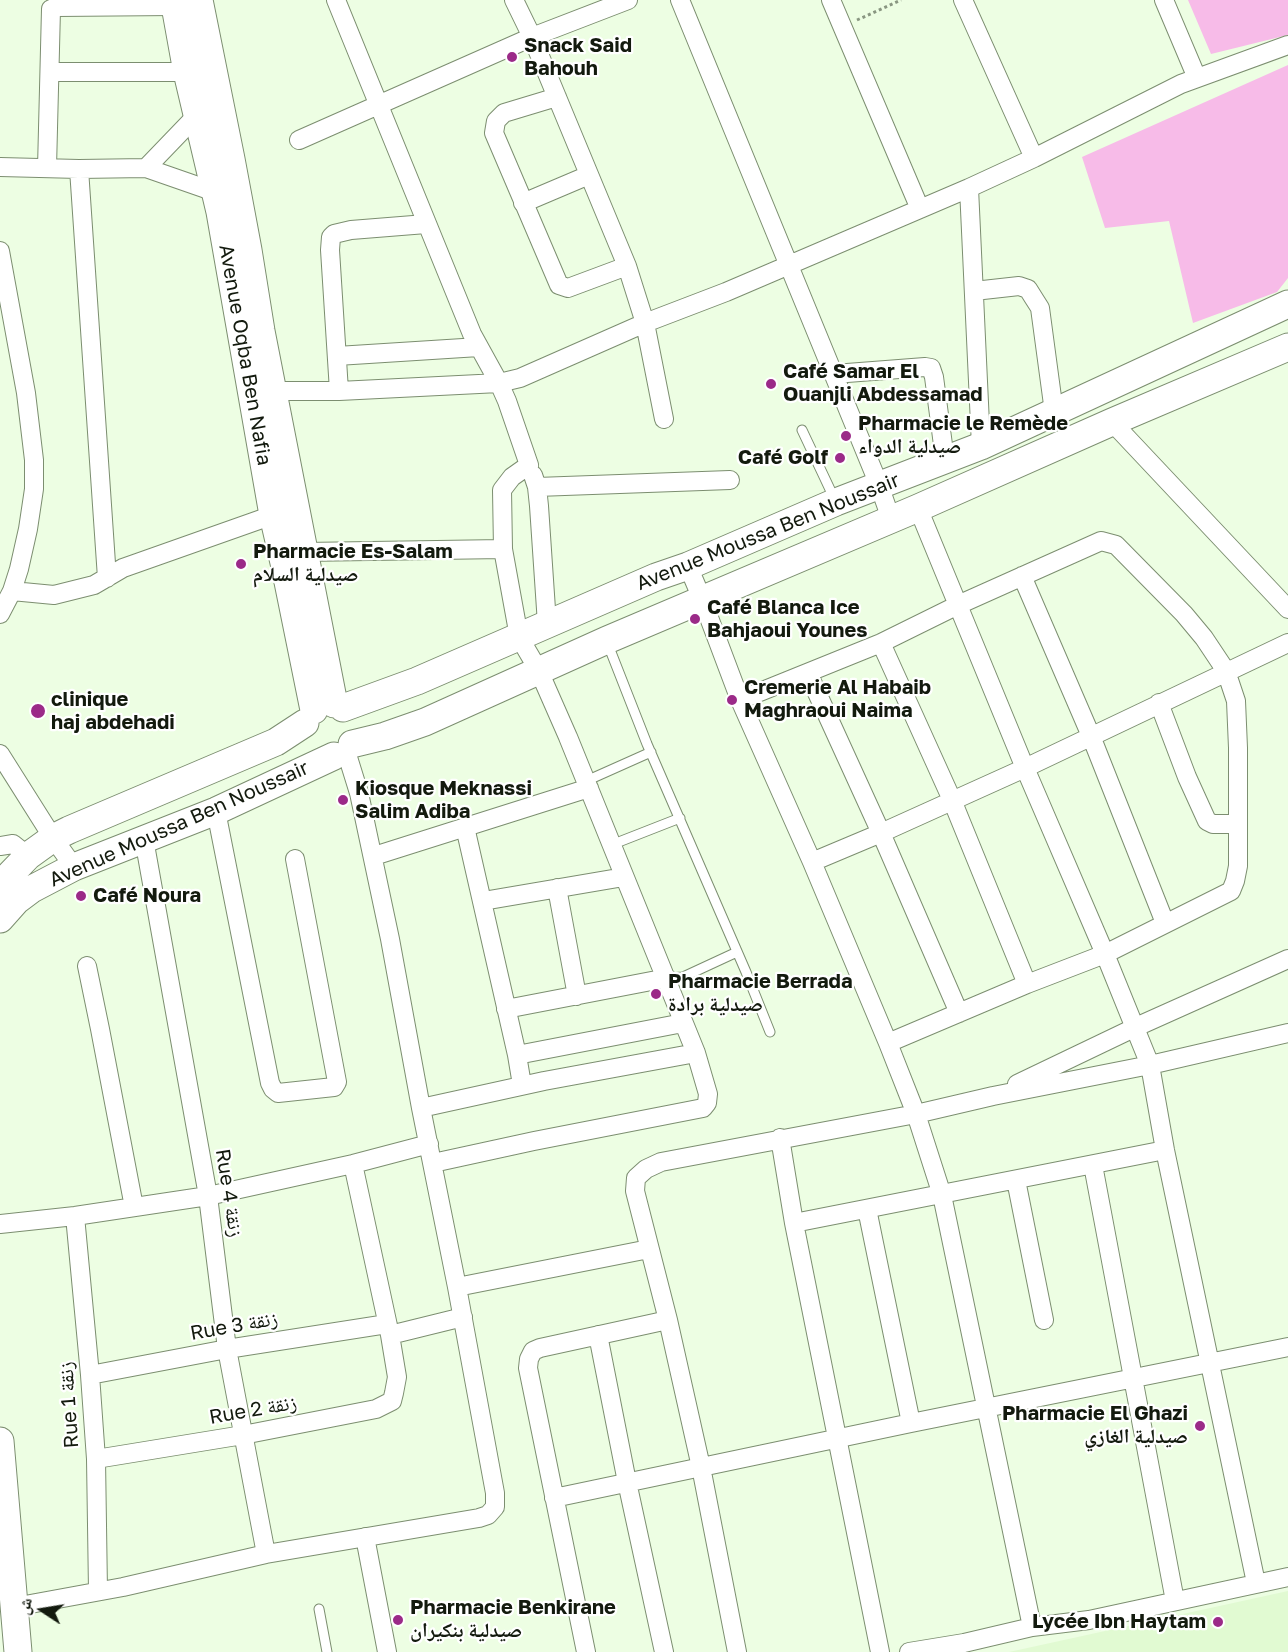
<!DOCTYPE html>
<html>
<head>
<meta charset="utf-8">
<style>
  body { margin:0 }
  #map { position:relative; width:1288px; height:1652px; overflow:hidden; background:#edfee3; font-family:"Golos Text","Noto Naskh Arabic",sans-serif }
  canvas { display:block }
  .north { position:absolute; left:12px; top:1580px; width:60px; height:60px; -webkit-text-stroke:4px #fff; paint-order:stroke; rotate:282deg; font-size:16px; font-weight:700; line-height:24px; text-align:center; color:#131a0e }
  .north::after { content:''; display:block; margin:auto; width:21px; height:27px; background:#131a0e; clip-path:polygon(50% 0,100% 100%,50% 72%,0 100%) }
</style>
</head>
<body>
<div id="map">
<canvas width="1288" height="1652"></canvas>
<div class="north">ش</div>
</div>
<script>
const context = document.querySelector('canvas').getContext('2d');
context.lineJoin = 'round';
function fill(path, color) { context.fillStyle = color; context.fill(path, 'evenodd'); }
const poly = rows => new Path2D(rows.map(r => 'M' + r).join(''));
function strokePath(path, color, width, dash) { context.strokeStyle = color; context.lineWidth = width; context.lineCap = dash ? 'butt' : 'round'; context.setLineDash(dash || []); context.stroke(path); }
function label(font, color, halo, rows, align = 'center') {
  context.font = font + ' "Golos Text","Noto Naskh Arabic",sans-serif'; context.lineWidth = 4.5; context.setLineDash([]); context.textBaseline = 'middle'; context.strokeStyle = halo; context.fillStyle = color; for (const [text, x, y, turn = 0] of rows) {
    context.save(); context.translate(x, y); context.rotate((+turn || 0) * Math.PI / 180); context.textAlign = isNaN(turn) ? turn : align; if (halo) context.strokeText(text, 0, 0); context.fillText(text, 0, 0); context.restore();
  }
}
const built = poly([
  [1288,1591,1288,1652,1009,1652]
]);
const green = poly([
  [1188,0,1288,0,1288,35,1211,54],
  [1288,65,1288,278,1277,292,1193,323,1169,221,1105,228,1082,157]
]);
const path = poly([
  [857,20,901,0]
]);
const lane = poly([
  [802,430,835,500],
  [607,642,647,744,746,972,770,1032],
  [586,781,651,752],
  [611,845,680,818],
  [667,978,683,977,737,952],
  [319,1609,327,1652]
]);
const street = poly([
  [336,0,472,334,499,383,520,378,645,323,726,292,969,188,1034,158,1181,84,1288,45],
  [514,0,532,37,627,266,645,323,664,419],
  [680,0,879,485,891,519],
  [831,0,920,209],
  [963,0,1034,158],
  [1164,0,1197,78],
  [50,72,187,72],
  [557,97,504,113,496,121,494,133,559,285,568,288,627,266],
  [299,140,532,37,628,0],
  [0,167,79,169,146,168,215,192],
  [47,168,51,9,56,7,175,6],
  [146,168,197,115],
  [79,169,107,578],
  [969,188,981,446],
  [523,203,589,175],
  [0,251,26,393,34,460,34,489,28,529,19,569,12,591,0,614],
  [974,291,1019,286,1028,289,1033,297,1040,308,1054,412],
  [337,356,479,347],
  [834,374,925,367,931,368,934,377,945,460],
  [273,391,339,391,499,383,507,401,529,465,512,477,502,490,503,549],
  [339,391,330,250,331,237,334,234,351,230,426,224],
  [1112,422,1288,609],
  [533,475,537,487,539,506,547,624],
  [537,487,730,480],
  [918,508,1025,768,1105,954,1150,1065,1165,1150,1256,1583],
  [304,552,503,549,519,637,539,671,568,737,696,1053,708,1094,707,1103,703,1108,534,1141,433,1163],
  [688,566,702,599,740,700,812,862,888,1043,916,1114,942,1195,1032,1627],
  [1022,576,1091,736,1165,923],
  [12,591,54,595,94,585,123,568,273,515],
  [881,643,952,800,1027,984],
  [808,673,881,833,959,1013],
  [740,700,881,643,958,605,1101,541,1116,545,1184,614,1204,638,1226,671,1236,701,1238,748,1238,866,1235,881,1231,891,1105,954,1027,984,888,1043],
  [1159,703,1187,777,1207,821,1213,824,1238,824],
  [0,754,53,838,74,867],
  [216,811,270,1083,273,1089,278,1093,334,1087,337,1082,295,859],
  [465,827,517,1055,522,1085],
  [144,839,208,1196,227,1349,266,1554],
  [0,846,13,844,28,856],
  [374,856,589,788],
  [812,862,881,833,1025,768,1288,643],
  [557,888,577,996],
  [483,901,624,877],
  [87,966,100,1029,134,1207],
  [506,1009,667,978],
  [517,1055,683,1023],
  [1017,1084,1136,1027,1288,959],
  [421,1108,544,1081,696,1053],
  [780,1138,794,1223,880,1652],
  [1093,1165,1175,1601],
  [1016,1180,1044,1320],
  [867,1209,911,1423],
  [75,1216,90,1375,96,1459,98,1591],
  [794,1223,1165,1150],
  [0,1224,75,1216,208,1196,353,1164,429,1144],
  [457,1287,649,1249],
  [390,1335,463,1317],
  [598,1335,627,1482,664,1652],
  [90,1375,227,1349,387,1324],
  [96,1459,243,1435,376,1409,392,1401,394,1393,397,1377,390,1335,353,1164],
  [554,1498,911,1423,1288,1347],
  [365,1537,387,1652],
  [14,1607,123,1587,266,1554,479,1518,488,1515,495,1507,495,1493,457,1287,421,1108,390,939,359,793,346,751],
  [586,1652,528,1368,529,1359,533,1351,540,1348,668,1320],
  [737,1652,701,1467,668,1320,635,1191,636,1178,646,1169,661,1162,916,1114,993,1096,1150,1065,1288,1033],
  [909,1652,964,1643,1032,1627,1089,1620,1288,1577]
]);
const secondary = poly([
  [174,0,187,72,220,212,273,515,285,567,314,710],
  [199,0,231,159,248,250,261,331,334,704],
  [343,708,417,681,656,577,688,566,836,502,981,446,1288,304],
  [352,744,385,736,425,722,607,640,918,508,1112,422,1288,347],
  [0,885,28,856,53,838,69,830,276,742,305,723],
  [0,919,16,901,32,889,74,867,216,811,334,756],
  [0,1441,18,1652]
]);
const markers = [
  [512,57,6,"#9b2a88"],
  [771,384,6,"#9b2a88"],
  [846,436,6,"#9b2a88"],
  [840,458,6,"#9b2a88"],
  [241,564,6,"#9b2a88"],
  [695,619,6,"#9b2a88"],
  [732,700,6,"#9b2a88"],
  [38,711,8,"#9b2a88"],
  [343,800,6,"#9b2a88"],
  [81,896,6,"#9b2a88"],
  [656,994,6,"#9b2a88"],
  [1200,1426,6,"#9b2a88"],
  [398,1620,6,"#9b2a88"],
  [1218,1622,6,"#9b2a88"]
];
const poiNames = [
  ["Snack Said",524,46],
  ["Bahouh",524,69],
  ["Café Samar El",783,372],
  ["Ouanjli Abdessamad",783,395],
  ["Pharmacie le Remède",858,424],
  ["صيدلية الدواء",858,447],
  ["Café Golf",828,458,"right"],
  ["Pharmacie Es-Salam",253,552],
  ["صيدلية السلام",253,575],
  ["Café Blanca Ice",707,608],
  ["Bahjaoui Younes",707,631],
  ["Cremerie Al Habaib",744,688],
  ["Maghraoui Naima",744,711],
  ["clinique",51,700],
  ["haj abdehadi",51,723],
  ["Kiosque Meknassi",355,789],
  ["Salim Adiba",355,812],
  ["Café Noura",93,896],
  ["Pharmacie Berrada",668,982],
  ["صيدلية برادة",668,1005],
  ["Pharmacie El Ghazi",1188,1414,"right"],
  ["صيدلية الغازي",1188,1437,"right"],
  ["Pharmacie Benkirane",410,1608],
  ["صيدلية بنكيران",410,1631],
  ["Lycée Ibn Haytam",1206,1622,"right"]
];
const streetNames = [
  ["Avenue Oqba Ben Nafia",245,355,80],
  ["Avenue Moussa Ben Noussair",768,532,-22],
  ["Avenue Moussa Ben Noussair",179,824,-24],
  ["Rue 4 زنقة",229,1193,81],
  ["Rue 3 زنقة",234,1326,-10],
  ["Rue 1 زنقة",69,1405,-94],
  ["Rue 2 زنقة",253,1410,-10]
];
fill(built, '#e1fad2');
fill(green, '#f7bbe8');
strokePath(lane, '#7c8e70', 11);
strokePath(street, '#7c8e70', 20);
strokePath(secondary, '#7c8e70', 29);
strokePath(path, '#899681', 3, [3, 3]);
strokePath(lane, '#fff', 9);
strokePath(street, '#fff', 18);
strokePath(secondary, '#fff', 27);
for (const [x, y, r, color] of markers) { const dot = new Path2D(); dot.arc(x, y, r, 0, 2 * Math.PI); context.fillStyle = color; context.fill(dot); strokePath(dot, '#fff', 2); }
label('bold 20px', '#131a0e', '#fff', poiNames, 'left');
label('20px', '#131a0e', '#fff', streetNames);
</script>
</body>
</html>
